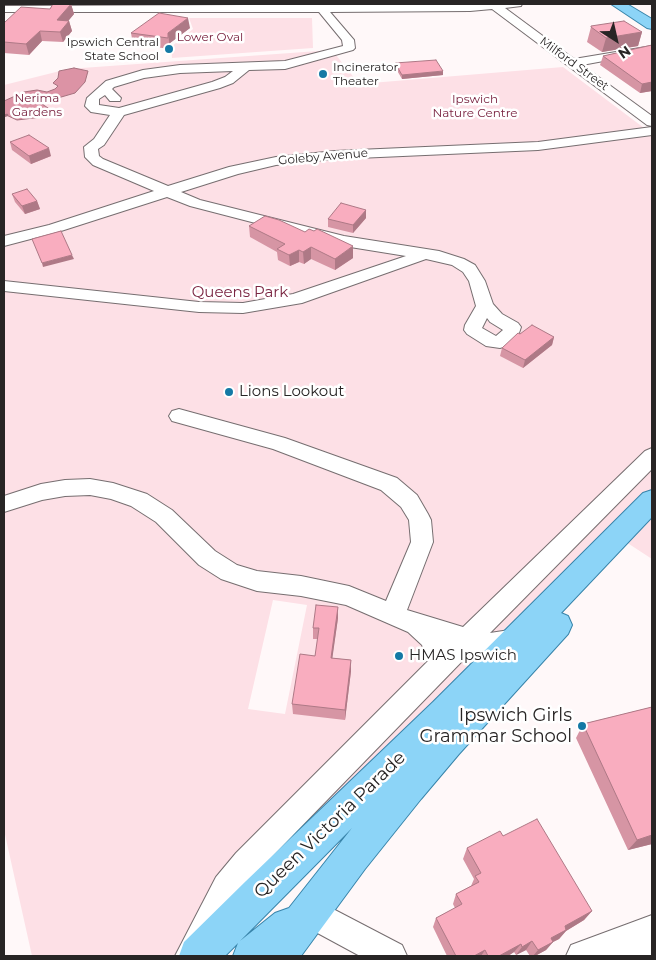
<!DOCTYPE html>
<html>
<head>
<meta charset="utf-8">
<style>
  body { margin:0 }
  #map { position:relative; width:656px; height:960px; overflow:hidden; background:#fff8f9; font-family:Montserrat,sans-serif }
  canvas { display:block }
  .frame { position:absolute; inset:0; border:5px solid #282525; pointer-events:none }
  .north { position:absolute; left:591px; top:15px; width:50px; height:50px; -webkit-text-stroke:4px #fff; paint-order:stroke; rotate:145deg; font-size:14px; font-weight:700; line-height:20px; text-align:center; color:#282525 }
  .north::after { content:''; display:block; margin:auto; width:18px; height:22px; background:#282525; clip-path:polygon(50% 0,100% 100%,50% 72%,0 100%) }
</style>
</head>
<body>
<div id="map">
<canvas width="656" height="960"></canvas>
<div class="frame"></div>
<div class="north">N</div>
</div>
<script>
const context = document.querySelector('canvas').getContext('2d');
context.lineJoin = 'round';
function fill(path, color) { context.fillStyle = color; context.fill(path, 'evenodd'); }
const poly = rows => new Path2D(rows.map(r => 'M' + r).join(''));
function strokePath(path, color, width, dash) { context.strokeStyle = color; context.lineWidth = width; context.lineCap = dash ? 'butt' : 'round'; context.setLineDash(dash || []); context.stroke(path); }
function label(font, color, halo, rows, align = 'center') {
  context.font = font + ' Montserrat,sans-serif'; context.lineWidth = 5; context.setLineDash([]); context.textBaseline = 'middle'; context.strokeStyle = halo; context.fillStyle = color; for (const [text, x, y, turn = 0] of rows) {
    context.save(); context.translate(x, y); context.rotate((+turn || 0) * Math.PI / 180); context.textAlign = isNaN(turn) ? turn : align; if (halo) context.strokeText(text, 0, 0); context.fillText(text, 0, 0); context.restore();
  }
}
const green = poly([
  [4,4,424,4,425,6],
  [189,18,312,18,313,48,172,58,171,47,193,29],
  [332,50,359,84,563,67,652,134,652,559,606,529,494,648,235,895,178,956,32,956,4,830,4,85,68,69],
  [273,600,307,605,285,714,248,709]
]);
const water = poly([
  [74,68,88,71,85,82,75,93,44,102,42,104,51,110,42,117,17,120,4,114,4,101,24,92,37,90,47,92,55,89,58,86,53,83,58,78,59,71,74,68]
]);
const stream = poly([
  [4,116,7,115]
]);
const minor = poly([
  [482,4,522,4,521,6,505,8,574,59,652,46,652,52,582,65,652,116,652,126,647,125,492,9,470,11,330,12,354,40,355,48,353,50,285,69,249,70,233,83,220,88,124,115,104,145,98,149,99,156,103,159,168,186,229,167,276,157,335,151,538,142,652,127,652,135,538,150,335,159,276,165,238,174,181,192,200,200,344,236,439,251,464,259,475,265,485,281,493,304,502,314,518,323,521,327,518,336,506,346,500,348,486,346,467,334,464,330,465,325,476,306,469,281,463,272,452,265,426,259,302,303,243,313,199,312,4,291,4,281,199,302,243,303,293,294,406,256,344,246,190,206,167,197,61,231,4,246,4,236,49,225,154,191,93,165,85,157,84,147,94,139,110,115,91,112,85,106,87,98,106,81,143,70,180,65,285,61,343,46,342,40,319,12,4,12,4,6,482,4],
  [233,71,225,77,212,82,119,108,99,105,99,99,105,95,110,101,120,101,121,98,112,89,114,87,144,78,180,73,233,71],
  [487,318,490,322,503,330,496,336,482,328,487,318],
  [179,409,285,438,397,478,417,495,428,514,431,520,433,542,407,610,463,627,645,451,652,448,652,469,490,633,516,629,525,632,528,640,525,648,499,655,486,655,472,651,256,873,238,899,208,956,175,956,216,877,236,853,428,661,422,645,408,632,346,605,301,596,257,591,221,579,199,565,156,522,131,506,111,499,90,495,65,496,42,500,4,512,4,496,41,484,65,480,90,479,113,483,147,494,172,510,215,551,237,565,257,571,301,576,349,586,386,601,411,542,409,520,401,507,381,490,273,449,172,421,169,416,172,411,179,409],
  [310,897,402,945,407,956,360,956,299,923,295,912,299,901,310,897],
  [652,915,652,956,566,956,571,945,652,915]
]);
const major = poly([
  [611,4,627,4,652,19,652,29,647,28,611,4],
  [652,490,652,517,561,613,568,616,572,625,568,634,459,754,421,799,365,869,301,956,233,956,238,943,225,956,179,956,184,942,246,881,433,702,643,493,652,490],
  [352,828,289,908,275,913,240,941,352,828]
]);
const wall = poly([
  [53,4,82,4,71,4,74,14,68,21,69,21,72,31,63,42,42,41,29,55,4,53,4,23,50,9],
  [591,27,642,32,638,46,602,52,587,42],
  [190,28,170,43,170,49,133,44,131,33],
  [652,45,652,91,640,93,600,65,603,56],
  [395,63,443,75,402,79,395,67],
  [10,142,51,156,31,164,12,150],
  [12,194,37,201,40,209,25,214,15,202],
  [366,210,366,218,353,233,328,227,328,219],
  [249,226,353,258,335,270,311,259,304,264,299,262,290,266,278,260,277,252,250,237],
  [520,334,554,337,552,345,523,368,500,356,502,348],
  [338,607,338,618,332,658,351,660,351,671,345,720,293,714,292,704,315,656,318,639,313,639,313,628],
  [652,707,652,844,628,850,576,738,583,724],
  [503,836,592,911,584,920,566,931,559,939,553,942,546,950,535,956,530,956,526,950,516,955,514,952,508,956,447,956,433,927,436,918,455,908,453,904,456,894,471,886,474,879,463,859,467,848]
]);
const shadedWall = poly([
  [71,4,74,14,60,31,57,20],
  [188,18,190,28,170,43,170,49,168,33],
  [69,21,72,31,63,42,60,32],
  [40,31,42,41,29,55,26,44],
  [642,32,638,46,602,52,606,38],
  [443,71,443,75,402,79,402,75],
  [652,80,652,91,640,93,642,84],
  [49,148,51,156,31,164,29,156],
  [37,201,40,209,25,214,22,206],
  [366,210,366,218,353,233,353,225],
  [353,246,353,258,335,270,335,259],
  [311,247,311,259,304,264,303,252],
  [299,250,299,262,290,266,289,255],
  [72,255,74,259,43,267,42,263],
  [554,337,552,345,523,368,525,360],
  [338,607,338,618,331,668,331,658],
  [351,660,351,671,345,720,345,710],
  [652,835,652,844,628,850,637,840],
  [592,911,584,920,566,931,559,939,553,942,546,950,535,956,533,956,538,950,565,926],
  [532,941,526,950,516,955,522,947],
  [521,944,514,952,508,956,499,956],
  [485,950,481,956,474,956]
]);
const building = poly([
  [53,4,71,4,57,20,69,21,60,32,40,31,26,44,4,42,4,23,21,7,50,9,53,4],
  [159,13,188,18,168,33,168,38,131,33,159,13],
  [624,21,642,32,606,38,591,27,591,26,624,21],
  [652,45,652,82,642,84,603,56,652,45],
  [436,60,443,71,402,75,395,63,436,60],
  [29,135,49,148,29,156,10,142,29,135],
  [27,189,37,201,22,206,12,194,27,189],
  [341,203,366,210,353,225,328,219,341,203],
  [265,216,279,220,305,232,309,229,314,231,317,229,353,246,335,259,311,247,303,252,299,250,289,255,277,249,285,244,249,226,265,216],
  [61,231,72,255,42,263,32,239,61,231],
  [532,325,554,337,525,360,502,348,518,333,520,334,532,325],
  [316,605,338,607,331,658,351,660,345,710,292,704,300,654,315,656,319,628,313,628,316,605],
  [652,707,652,835,637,840,583,724,652,707],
  [537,819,592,911,565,926,566,930,551,938,553,942,538,950,532,941,522,947,521,944,499,956,488,956,485,950,474,956,456,956,436,918,462,904,456,894,479,882,475,876,481,873,467,848,500,831,503,836,537,819]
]);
const markers = [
  [169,49,5,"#1479a5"],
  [323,74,5,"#1479a5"],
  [229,392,5,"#1479a5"],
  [399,656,5,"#1479a5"],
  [582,726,5,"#1479a5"]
];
const farParknames = [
  ["Lower Oval",210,37],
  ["Nerima",37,98],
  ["Gardens",37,112],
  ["Ipswich",475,99],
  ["Nature Centre",475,113]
];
const farPoinames = [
  ["Ipswich Central",159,42],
  ["State School",159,56],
  ["Incinerator",333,67,"left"],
  ["Theater",333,81,"left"]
];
const farStreetnames = [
  ["Milford Street",574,64,36],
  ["Goleby Avenue",323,157,-5]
];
const parkNames = [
  ["Queens Park",240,293]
];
const poiNames = [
  ["Lions Lookout",239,392],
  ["HMAS Ipswich",409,656]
];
const nearPoinames = [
  ["Ipswich Girls",572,716],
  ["Grammar School",572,737]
];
const nearStreetnames = [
  ["Queen Victoria Parade",330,825,-44]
];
fill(green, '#fde0e6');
fill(water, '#dc93a5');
strokePath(water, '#a6727f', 1);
strokePath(stream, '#a6727f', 2.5);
strokePath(minor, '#766e70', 2);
strokePath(major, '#3884aa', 2);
fill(minor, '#fff');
fill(major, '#8cd4f7');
fill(wall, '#d695a4');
fill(shadedWall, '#ae7986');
fill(building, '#f9adbf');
strokePath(building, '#ae7986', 1);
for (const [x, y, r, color] of markers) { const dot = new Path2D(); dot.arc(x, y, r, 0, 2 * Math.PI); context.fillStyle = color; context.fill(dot); strokePath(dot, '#fff', 2); }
label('12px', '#7a2441', '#fff', farParknames);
label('12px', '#282525', '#fff', farPoinames, 'right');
label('12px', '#282525', '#fff', farStreetnames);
label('15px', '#7a2441', '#fff', parkNames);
label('15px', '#282525', '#fff', poiNames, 'left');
label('18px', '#282525', '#fff', nearPoinames, 'right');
label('18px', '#282525', '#fff', nearStreetnames);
</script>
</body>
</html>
